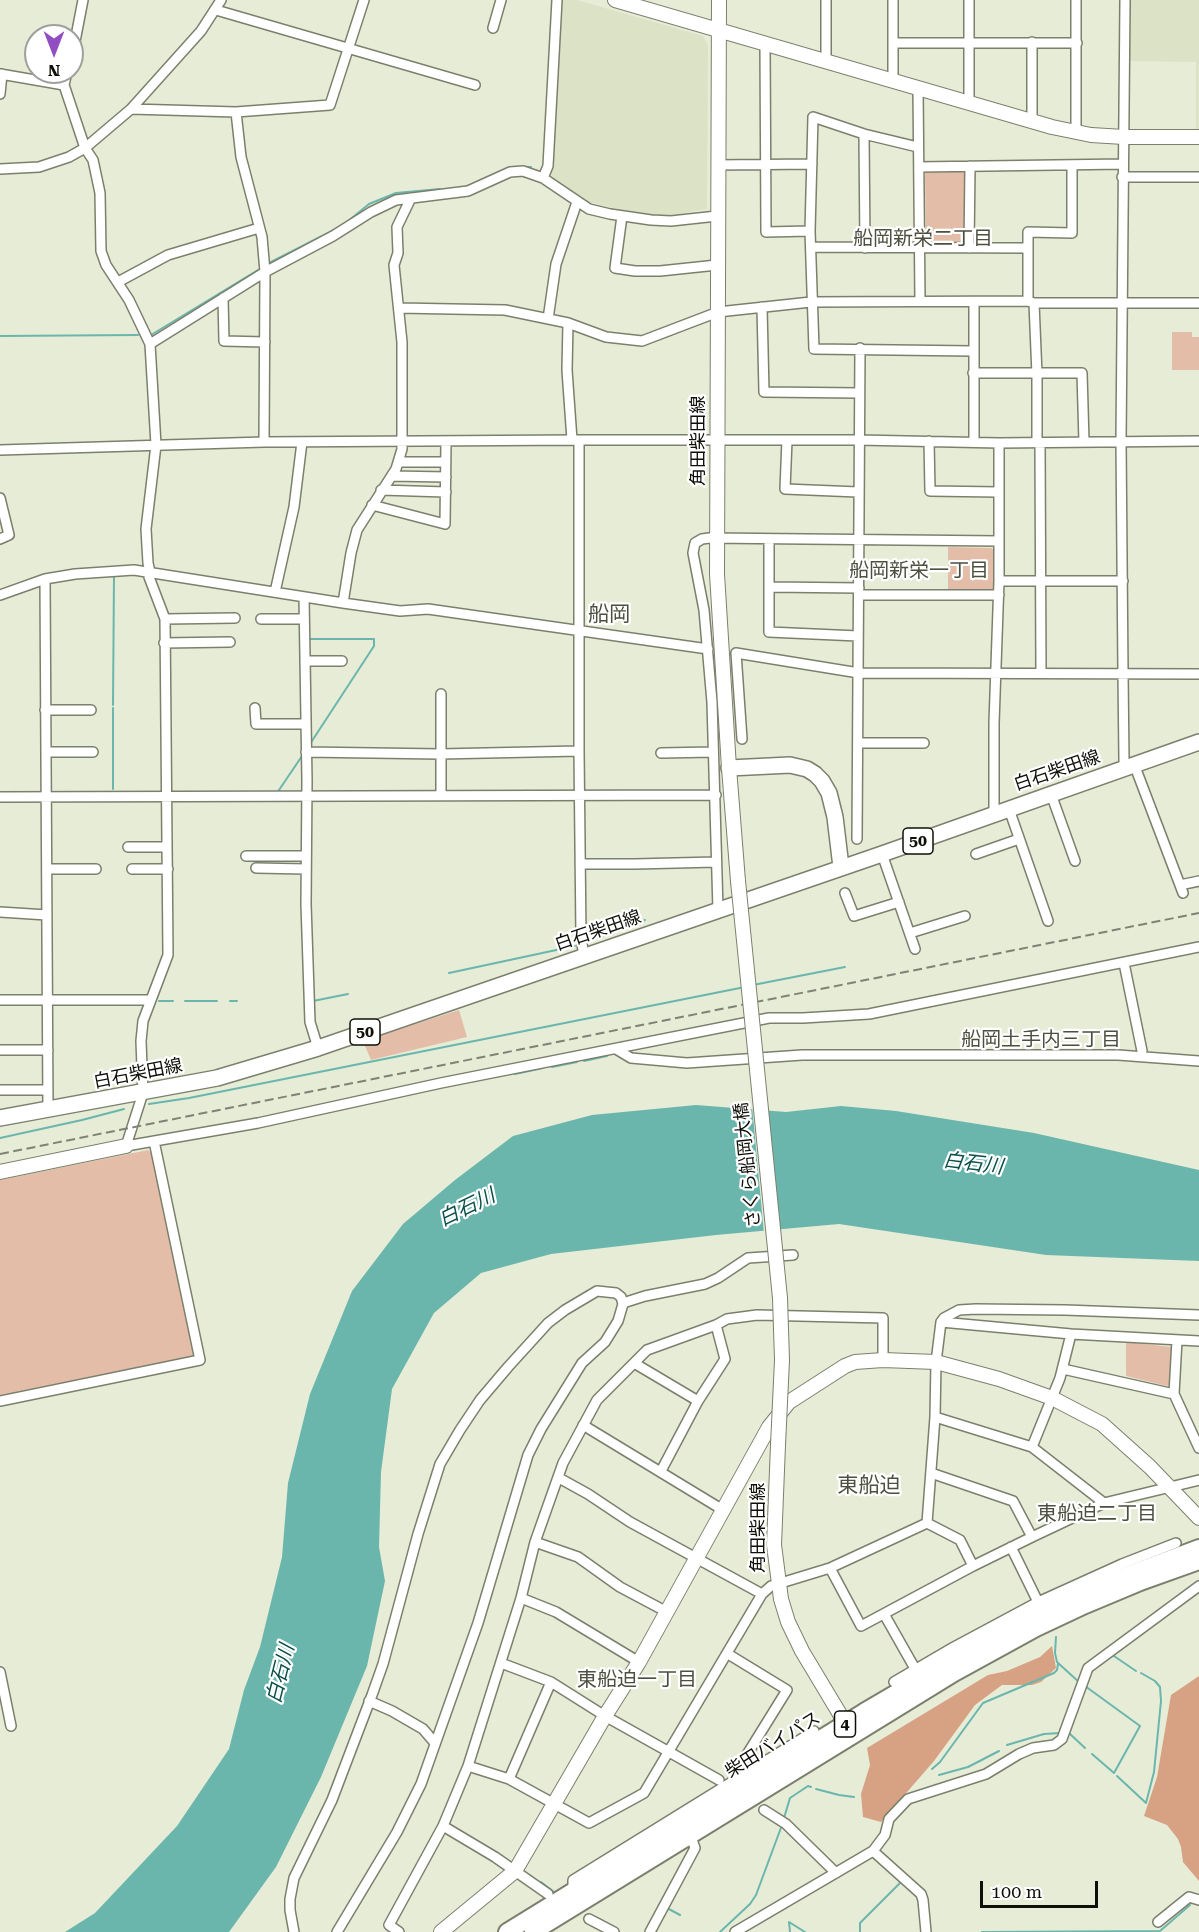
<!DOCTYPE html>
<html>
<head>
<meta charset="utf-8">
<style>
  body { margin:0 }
  #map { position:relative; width:1199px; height:1932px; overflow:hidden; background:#e7ecd7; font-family:"Roboto Serif",serif }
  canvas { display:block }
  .north { position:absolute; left:24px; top:24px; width:60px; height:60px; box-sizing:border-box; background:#fff; border:2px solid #9f9f9d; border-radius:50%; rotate:180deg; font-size:16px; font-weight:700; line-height:24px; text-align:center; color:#0e1009 }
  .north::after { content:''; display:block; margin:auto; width:21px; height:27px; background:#914ec3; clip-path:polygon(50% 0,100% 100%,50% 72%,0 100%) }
  .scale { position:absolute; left:980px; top:1881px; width:118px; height:27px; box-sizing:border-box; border:3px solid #0e1009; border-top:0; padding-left:8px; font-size:18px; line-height:21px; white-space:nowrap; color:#0e1009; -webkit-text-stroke:4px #fff; paint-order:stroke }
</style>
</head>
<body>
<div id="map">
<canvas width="1199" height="1932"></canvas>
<div class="north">N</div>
<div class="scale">100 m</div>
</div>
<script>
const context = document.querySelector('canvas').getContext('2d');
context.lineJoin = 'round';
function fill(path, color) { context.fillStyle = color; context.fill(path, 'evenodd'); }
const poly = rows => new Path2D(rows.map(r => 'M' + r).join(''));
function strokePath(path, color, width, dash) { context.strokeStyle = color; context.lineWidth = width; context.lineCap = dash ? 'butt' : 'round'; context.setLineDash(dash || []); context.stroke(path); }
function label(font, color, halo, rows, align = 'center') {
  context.font = font + ' "Roboto Serif","Noto Sans JP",serif'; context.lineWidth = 4.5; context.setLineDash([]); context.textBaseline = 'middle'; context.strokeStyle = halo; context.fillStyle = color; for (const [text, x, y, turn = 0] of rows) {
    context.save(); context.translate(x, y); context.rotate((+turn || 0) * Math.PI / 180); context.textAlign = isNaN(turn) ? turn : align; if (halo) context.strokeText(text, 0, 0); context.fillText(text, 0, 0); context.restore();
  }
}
const built = poly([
  [562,0,577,0,703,36,708,45,707,209,669,216,635,213,588,202,551,181],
  [1129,0,1199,0,1199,129,1196,129,1196,62,1128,61]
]);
const green = poly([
  [925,172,967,172,966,243,929,243,926,240],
  [1172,332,1192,332,1192,337,1199,337,1199,370,1172,370],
  [948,547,991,548,995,550,995,588,990,591,948,590],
  [459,1010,467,1037,371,1060,363,1041],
  [148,1150,153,1154,196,1358,0,1398,0,1180],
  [1126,1342,1172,1347,1172,1383,1167,1386,1126,1376]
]);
const forest = poly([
  [1052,1646,1056,1668,1041,1682,1032,1685,1002,1685,975,1705,934,1761,881,1822,863,1817,861,1794,870,1765,867,1748,988,1675,1007,1671,1040,1657],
  [1199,1676,1199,1881,1183,1862,1181,1847,1178,1839,1167,1825,1144,1816,1157,1777,1171,1695]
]);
const water = poly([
  [696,1105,786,1112,841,1106,896,1111,1034,1133,1199,1170,1199,1261,1046,1255,839,1224,716,1235,551,1254,481,1273,434,1313,392,1389,381,1472,379,1547,385,1581,367,1666,321,1777,276,1867,229,1932,65,1932,95,1913,177,1826,229,1749,244,1690,260,1647,282,1557,288,1483,310,1394,352,1291,403,1224,455,1180,513,1136,592,1115]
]);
const pier = poly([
  [752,1106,768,1107,780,1233,764,1234]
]);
const stream = poly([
  [516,167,531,167],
  [347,222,369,204,396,193,440,189],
  [271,262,334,230],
  [151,335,258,270],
  [0,336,138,335],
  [308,639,374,639,374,646,310,744],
  [113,705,114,575],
  [113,708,113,789],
  [277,793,302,756],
  [623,929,645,920],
  [589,940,611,933],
  [449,973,575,946],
  [753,985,845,967],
  [159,1001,173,1001],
  [185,1001,217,1001],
  [230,1001,237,1001],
  [313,1001,348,994],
  [120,1005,143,1005],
  [584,1061,607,1056],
  [552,1067,577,1062],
  [515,1074,543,1068],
  [149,1104,189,1098,745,987],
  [0,1138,82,1120,124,1109],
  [1056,1637,1055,1653,1057,1662,1080,1683],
  [1111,1654,1136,1671],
  [1085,1686,1140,1726,1114,1773,1092,1754],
  [1069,1733,1085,1748],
  [1007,1745,1044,1734,1061,1733],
  [932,1769,940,1762,983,1703,1054,1673,1057,1670,1058,1664],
  [939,1775,968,1767,999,1751],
  [1117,1776,1146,1803,1154,1772,1161,1701,1160,1687,1155,1681,1141,1673],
  [816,1789,839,1795,854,1797],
  [784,1818,790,1798,808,1786,811,1787],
  [541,1882,554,1892],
  [666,1909,667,1908,680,1915],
  [595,1917,603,1921],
  [720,1932,750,1904,756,1895,782,1825],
  [790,1932,789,1922,805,1932],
  [860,1932,860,1923,901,1882],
  [982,1932,1160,1931,1190,1905]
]);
const street = poly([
  [826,0,826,61],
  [893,0,893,80],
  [1076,0,1076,132],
  [1125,0,1121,441,1123,673,1124,761,1126,768],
  [216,10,475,85],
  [493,28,501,0],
  [1032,42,1032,121],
  [893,43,1077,43],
  [765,44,766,232,810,231],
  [72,57,83,0],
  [67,72,64,85,85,148,93,160,100,193,101,251,106,265,129,300,150,344,156,445,146,529,148,563,150,572,149,577,165,619,168,955,143,1021,141,1041,143,1093,126,1146,258,1123,441,1083,769,1018,803,1018,869,1014,1199,947],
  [0,74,64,85],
  [918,88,920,301],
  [0,94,2,74],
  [969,103,969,0],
  [131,109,236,112,330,105,364,0],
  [236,112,241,157,262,237,265,272,264,442],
  [864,134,865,248],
  [918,147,864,134,813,117,810,231,814,349,973,351],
  [717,165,812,164],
  [919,167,1123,164],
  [0,169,39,167,69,157,85,148,131,109,201,31,221,0],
  [1122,177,1199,177],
  [543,178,548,166,557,0],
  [622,216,615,268,635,271,660,271,717,265],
  [811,247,1027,248],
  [969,248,970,166],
  [118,282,168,255,259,228],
  [223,298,224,341,265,342],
  [1028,301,1028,232,1072,233,1072,166],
  [974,302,974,442],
  [1034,303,1037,375,1037,442],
  [762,307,764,392,859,393],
  [399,308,505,310,568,323,606,337,642,341,718,312,811,302,1028,301,1034,303,1199,303],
  [548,319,556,264,577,202],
  [568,323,567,370,572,440],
  [150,344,265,272,333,236,371,212,396,200,468,191,510,172,523,171,543,178,589,209,610,214,651,220,671,221,717,216],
  [973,373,1082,373,1084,442],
  [579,440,579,751,581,937,584,957],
  [787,440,785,489,858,492],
  [929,441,930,491,999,492],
  [1040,442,1041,673],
  [0,450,264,442,579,440,859,440,999,443,1199,441],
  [398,462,446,462],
  [392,476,446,477],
  [381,490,446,492],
  [0,498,9,535,0,539],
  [372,505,445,524,446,442],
  [769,539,769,632,858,636],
  [45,579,48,1110],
  [999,581,1123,581],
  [770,587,859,588],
  [275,592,294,507,302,442],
  [0,595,45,579,75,574,134,570,343,603,400,611,428,609,708,649],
  [859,595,999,595],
  [304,597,307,781,306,904,310,1022,318,1048],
  [343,603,351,553,357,530,396,469,402,449,402,342,394,265,398,253,397,227,411,198],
  [165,619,235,618],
  [261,619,304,619],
  [164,643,230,642],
  [305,661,342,661],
  [255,708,256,724,306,724],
  [45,710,91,710],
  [742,739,736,653,859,673,1199,674],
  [858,743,924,743],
  [46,752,93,752],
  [306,752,440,754,579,751],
  [661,753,713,752],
  [1134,764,1183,893],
  [1051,794,1075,861],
  [441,795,441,694],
  [0,797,716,795],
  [1009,809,1048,921],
  [994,814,994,723,999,581,999,443],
  [857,839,860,348],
  [128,847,166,847],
  [882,854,915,949],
  [976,854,1019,839],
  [246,856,306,856],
  [580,864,635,864,716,862],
  [256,868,306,869],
  [47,869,96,869],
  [132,869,168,869],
  [1180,885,1199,881],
  [845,893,854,916,899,902],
  [718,910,712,702,704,610,693,553,695,543,702,539,709,538,999,541],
  [0,912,47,915],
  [910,933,965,916],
  [1124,963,1142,1051],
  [0,1000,151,1000],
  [616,1049,631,1058,687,1063,802,1055,1118,1055,1199,1061],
  [0,1050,48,1050],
  [0,1090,48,1090],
  [623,1303,645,1296,705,1284,718,1278,748,1258,793,1255],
  [941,1322,1071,1334,1199,1341],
  [1177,1340,1174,1394,1199,1448],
  [634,1363,698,1401],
  [1063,1369,1174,1394],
  [0,1401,200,1360,154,1141],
  [935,1417,1032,1447,1104,1503,1199,1480],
  [583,1425,723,1510],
  [1032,1447,1060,1378,1071,1334],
  [661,1471,698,1401,725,1359,716,1325],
  [931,1473,1013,1501,1032,1537,1104,1503],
  [559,1478,588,1494,630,1522,762,1594],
  [927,1523,960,1540,973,1566,1032,1537],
  [535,1542,578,1557,620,1587,667,1612],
  [1011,1547,1038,1602],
  [973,1566,861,1626,830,1568,927,1523,935,1417,936,1362,941,1322,944,1318,959,1310,976,1309,1065,1310,1199,1315],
  [521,1598,556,1612,639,1662],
  [884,1614,918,1674],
  [728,1654,787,1690,743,1761,742,1776,744,1779],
  [501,1663,551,1682,605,1716,719,1780],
  [0,1672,11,1726],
  [894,1682,954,1647,1038,1602,1122,1564,1176,1543],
  [369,1701,392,1711,423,1729,435,1743],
  [468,1766,509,1779,589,1823,635,1798,644,1793,762,1594,771,1586,830,1568],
  [509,1779,551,1682],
  [764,1810,786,1824,836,1873],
  [873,1851,921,1894,923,1900,926,1932],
  [573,1892,573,1880,814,1731],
  [548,1894,495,1857,443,1826,468,1766,521,1598,535,1542,563,1463,597,1400,647,1350,716,1325,727,1319,757,1315,883,1318,883,1360],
  [589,1919,614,1932],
  [1158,1922,1189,1897,1199,1900],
  [294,1932,290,1910,290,1899,294,1878,332,1800,372,1695,383,1664,418,1534,440,1464,460,1430,480,1400,508,1367,548,1323,565,1310,597,1291,616,1293,621,1297,623,1304,618,1321,605,1342,582,1363,541,1429,528,1455,478,1623,421,1784,397,1832,337,1932],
  [399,1932,389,1925,443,1826],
  [650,1932,695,1848,690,1834],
  [735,1932,873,1851,885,1835,889,1819,908,1799,986,1774,1019,1754,1033,1748,1054,1745,1062,1739,1088,1668,1199,1586]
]);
const secondary = poly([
  [615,0,1052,127,1091,135,1124,137,1199,137],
  [719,0,717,574,729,768,738,881],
  [0,1172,126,1146],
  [778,1445,774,1545,781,1599,788,1622,802,1651,850,1731],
  [441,1932,515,1871,605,1716,639,1662,769,1427,789,1402,845,1366,855,1362,883,1360,936,1362,999,1379,1052,1398,1102,1424,1150,1467,1199,1518]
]);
const primary = poly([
  [729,768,790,765,807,769,815,774,822,781,829,793,835,817,841,867],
  [0,1118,217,1078,318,1048,882,854,1199,742]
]);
const highway = poly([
  [507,1932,864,1712,992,1637,1041,1612,1093,1588,1199,1548],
  [533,1932,954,1673,1036,1628,1085,1605,1140,1582,1199,1561]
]);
const rail = poly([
  [0,1154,1199,913]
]);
const secondaryBridge = poly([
  [738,881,780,1298,782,1360,778,1445]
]);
const shields = [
  [918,841,30],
  [365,1032,30],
  [845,1724,21]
];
const shieldNames = [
  ["50",918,841],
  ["50",365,1032],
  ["4",845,1724]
];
const streetNames = [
  ["角田柴田線",699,441,-90],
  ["白石柴田線",1057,771,-19],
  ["白石柴田線",598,931,-19],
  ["白石柴田線",138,1074,-11],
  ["さくら船岡大橋",748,1165,-96],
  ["角田柴田線",759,1528,-90],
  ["柴田バイパス",773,1745,-32]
];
const neighbourhoodNames = [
  ["船岡新栄二丁目",923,239],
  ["船岡新栄一丁目",919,571],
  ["船岡土手内三丁目",1041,1040],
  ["東船迫二丁目",1097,1514],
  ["東船迫一丁目",637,1680]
];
const waterNames = [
  ["白石川",973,1164,7],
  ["白石川",467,1208,-26],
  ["白石川",281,1674,-76]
];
const quarterNames = [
  ["船岡",609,615],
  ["東船迫",869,1486]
];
fill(built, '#dbe2c6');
fill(green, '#e3bda8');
fill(forest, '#d7a183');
fill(water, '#6ab6ad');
fill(pier, '#e7ecd7');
strokePath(stream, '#6ab6ad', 2);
strokePath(street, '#7b806d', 12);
strokePath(secondary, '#7b806d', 16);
strokePath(primary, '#7b806d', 18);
strokePath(highway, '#7b806d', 20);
strokePath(street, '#fff', 9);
strokePath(secondary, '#fff', 14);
strokePath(primary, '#fff', 15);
strokePath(highway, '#fff', 16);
strokePath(rail, '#7f8274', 2, [9, 4.5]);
strokePath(secondaryBridge, '#7b806d', 16, []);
strokePath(secondaryBridge, '#fff', 14);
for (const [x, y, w] of shields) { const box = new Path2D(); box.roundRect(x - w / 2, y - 13, w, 26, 4.5); context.fillStyle = '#fff'; context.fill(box); strokePath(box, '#0e1009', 1.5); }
label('bold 16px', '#0e1009', null, shieldNames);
label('18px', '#0e1009', '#fff', streetNames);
label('20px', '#4c503f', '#fff', neighbourhoodNames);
label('italic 20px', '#0b504a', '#fff', waterNames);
label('21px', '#4c503f', '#fff', quarterNames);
</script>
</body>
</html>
